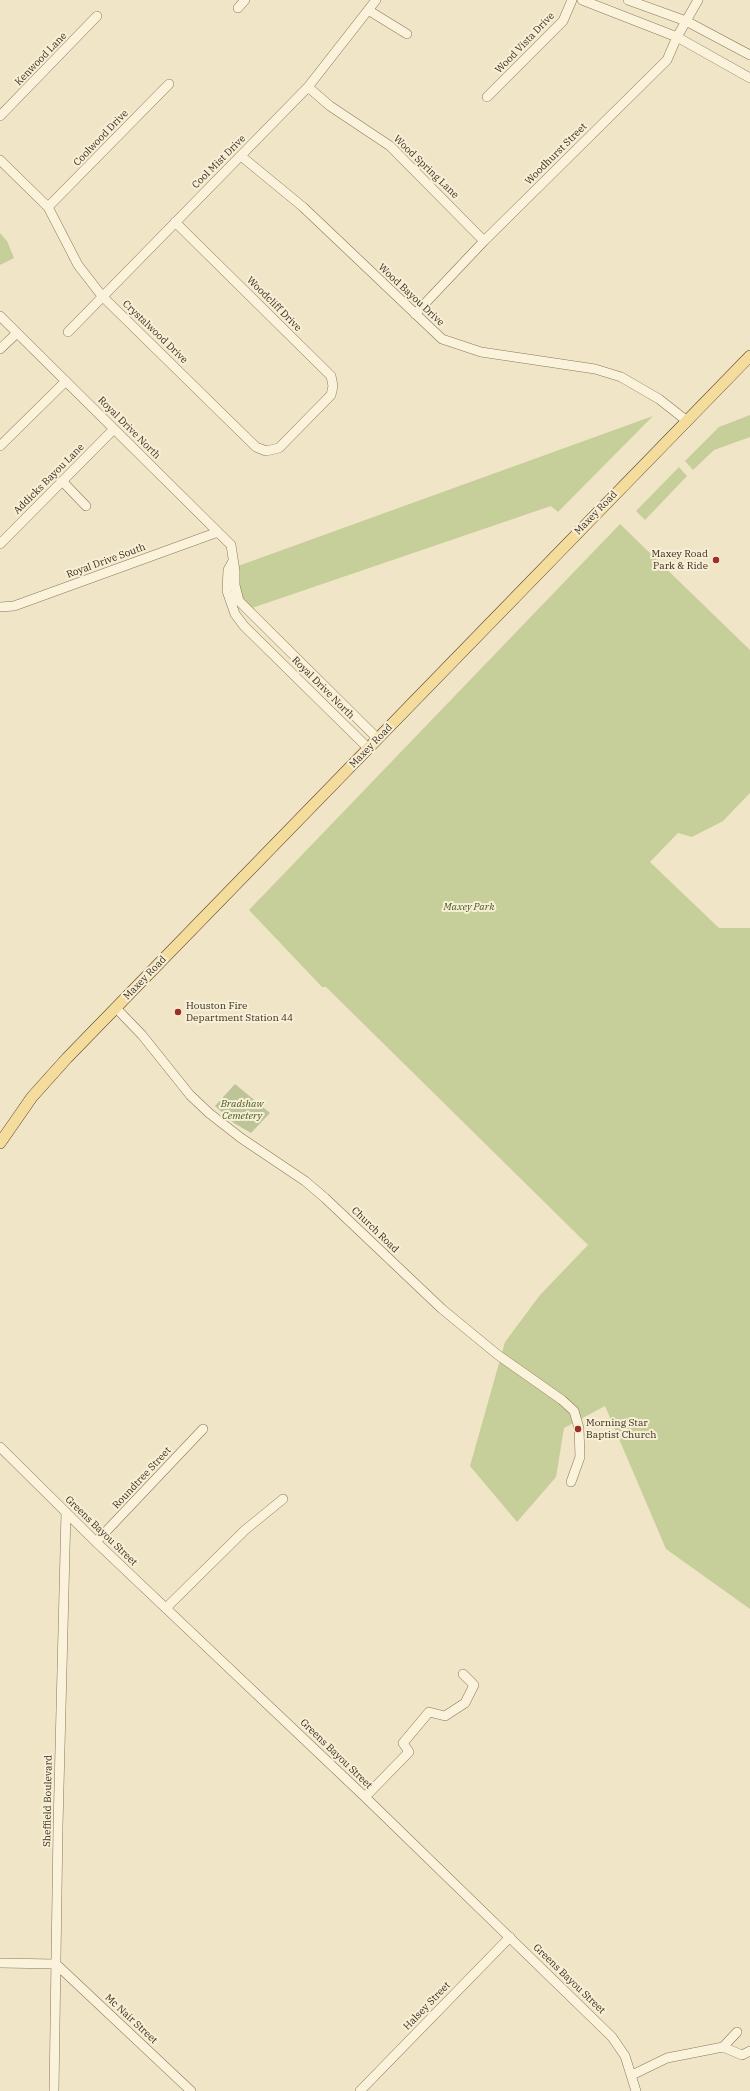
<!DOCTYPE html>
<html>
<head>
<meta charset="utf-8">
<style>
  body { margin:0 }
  canvas { display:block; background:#f0e5c6 }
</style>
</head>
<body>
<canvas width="750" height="2091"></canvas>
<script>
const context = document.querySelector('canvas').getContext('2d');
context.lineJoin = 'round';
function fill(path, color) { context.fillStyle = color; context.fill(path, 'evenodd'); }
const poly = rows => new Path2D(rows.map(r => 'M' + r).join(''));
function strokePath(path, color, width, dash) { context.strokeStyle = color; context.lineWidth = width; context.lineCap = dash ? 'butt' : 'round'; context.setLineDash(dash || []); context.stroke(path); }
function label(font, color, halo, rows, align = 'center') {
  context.font = font + ' "IBM Plex Serif",serif'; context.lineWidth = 4; context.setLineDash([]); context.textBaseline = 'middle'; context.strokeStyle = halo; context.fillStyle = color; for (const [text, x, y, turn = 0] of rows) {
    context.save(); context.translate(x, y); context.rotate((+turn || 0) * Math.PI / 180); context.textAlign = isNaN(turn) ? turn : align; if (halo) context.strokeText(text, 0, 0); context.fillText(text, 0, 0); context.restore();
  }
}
const green = poly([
  [0,233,7,241,14,258,0,265],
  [750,415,750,437,714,450,693,470,685,461,719,427],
  [653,416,558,512,551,506,252,608,242,598,238,585,238,566],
  [679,467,687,476,645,520,636,511],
  [620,524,750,650,750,793,723,821,692,837,678,833,650,862,719,928,750,928,750,1609,666,1549,605,1406,564,1428,556,1477,517,1522,470,1466,505,1342,540,1295,588,1245,326,987,322,987,249,910]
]);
const cemetery = poly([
  [235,1084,270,1113,251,1133,234,1123,215,1106]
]);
const minor = poly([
  [582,0,677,37,750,78],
  [628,0,686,21,750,55],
  [238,8,245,0],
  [368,10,407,34],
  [308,87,330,106,390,146,484,241],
  [487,97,563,21,572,0],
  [0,116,97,16],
  [241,156,303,207,442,339,481,352,595,369,621,377,659,399,687,421],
  [0,160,48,207,78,265,102,296,256,447,266,451,279,448,331,395,333,386,331,376,175,222],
  [48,207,169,84],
  [415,314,484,241,667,60,677,37,698,0],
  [0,316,231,545,235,571,235,585,239,601,378,739],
  [68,332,308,87,376,0],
  [0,349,17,333],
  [0,446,66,381],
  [63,482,86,506],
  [0,544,114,429],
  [233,561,228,570,227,591,235,614,244,626,368,748],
  [0,607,14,606,218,532],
  [116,1008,142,1035,190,1095,209,1113,241,1138,305,1181,325,1198,442,1309,498,1355,562,1400,574,1411,579,1428,580,1457,571,1482],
  [0,1447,96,1542,365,1797,612,2037,625,2056,636,2091],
  [96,1542,203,1429],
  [166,1608,245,1530,283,1499],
  [365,1797,409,1752,403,1743,429,1712,445,1716,465,1703,474,1685,463,1674],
  [0,1963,56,1964,191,2091],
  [723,2047,737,2032],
  [632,2075,667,2058,723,2047,742,2055,750,2051],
  [54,2091,58,1827,66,1512],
  [360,2091,510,1937]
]);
const major = poly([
  [0,1143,32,1097,67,1058,750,356]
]);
const markers = [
  [716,560,4,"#9d2d28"],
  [178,1012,4,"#9d2d28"],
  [578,1429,4,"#9d2d28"]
];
const streetNames = [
  ["Wood Vista Drive",525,43,-46],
  ["Kenwood Lane",41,59,-46],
  ["Coolwood Drive",101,138,-46],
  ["Woodhurst Street",556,154,-45],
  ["Cool Mist Drive",219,162,-45],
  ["Wood Spring Lane",426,167,44],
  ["Wood Bayou Drive",411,295,43],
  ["Woodcliff Drive",274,304,45],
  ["Crystalwood Drive",155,332,44],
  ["Royal Drive North",129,428,45],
  ["Addicks Bayou Lane",49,479,-45],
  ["Maxey Road",596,513,-46],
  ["Royal Drive South",106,561,-20],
  ["Royal Drive North",323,688,45],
  ["Maxey Road",371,746,-46],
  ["Maxey Road",145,978,-46],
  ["Church Road",375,1230,44],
  ["Roundtree Street",142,1478,-47],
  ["Greens Bayou Street",101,1531,44],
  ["Greens Bayou Street",336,1754,44],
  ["Sheffield Boulevard",48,1801,-89],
  ["Greens Bayou Street",569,1979,44],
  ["Halsey Street",427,2006,-46],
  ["Mc Nair Street",131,2019,43]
];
const poiNames = [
  ["Maxey Road",708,554,"right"],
  ["Park & Ride",708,566,"right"],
  ["Houston Fire",186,1006],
  ["Department Station 44",186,1018],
  ["Morning Star",586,1423],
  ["Baptist Church",586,1435]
];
const parkNames = [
  ["Maxey Park",469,907],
  ["Bradshaw",242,1104],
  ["Cemetery",242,1116]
];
fill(green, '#c6cf99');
fill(cemetery, '#bcc498');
strokePath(minor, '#8c775b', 10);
strokePath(major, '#5a452f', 12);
strokePath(minor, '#faf2da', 9);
strokePath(major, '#f4dc9d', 11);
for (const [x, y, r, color] of markers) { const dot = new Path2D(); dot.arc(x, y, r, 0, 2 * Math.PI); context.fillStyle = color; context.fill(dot); strokePath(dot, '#f7efd6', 1.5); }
label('10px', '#3c2e1f', '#f7efd6', streetNames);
label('10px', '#3c2e1f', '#f7efd6', poiNames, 'left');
label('italic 10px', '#495925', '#f7efd6', parkNames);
</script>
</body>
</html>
